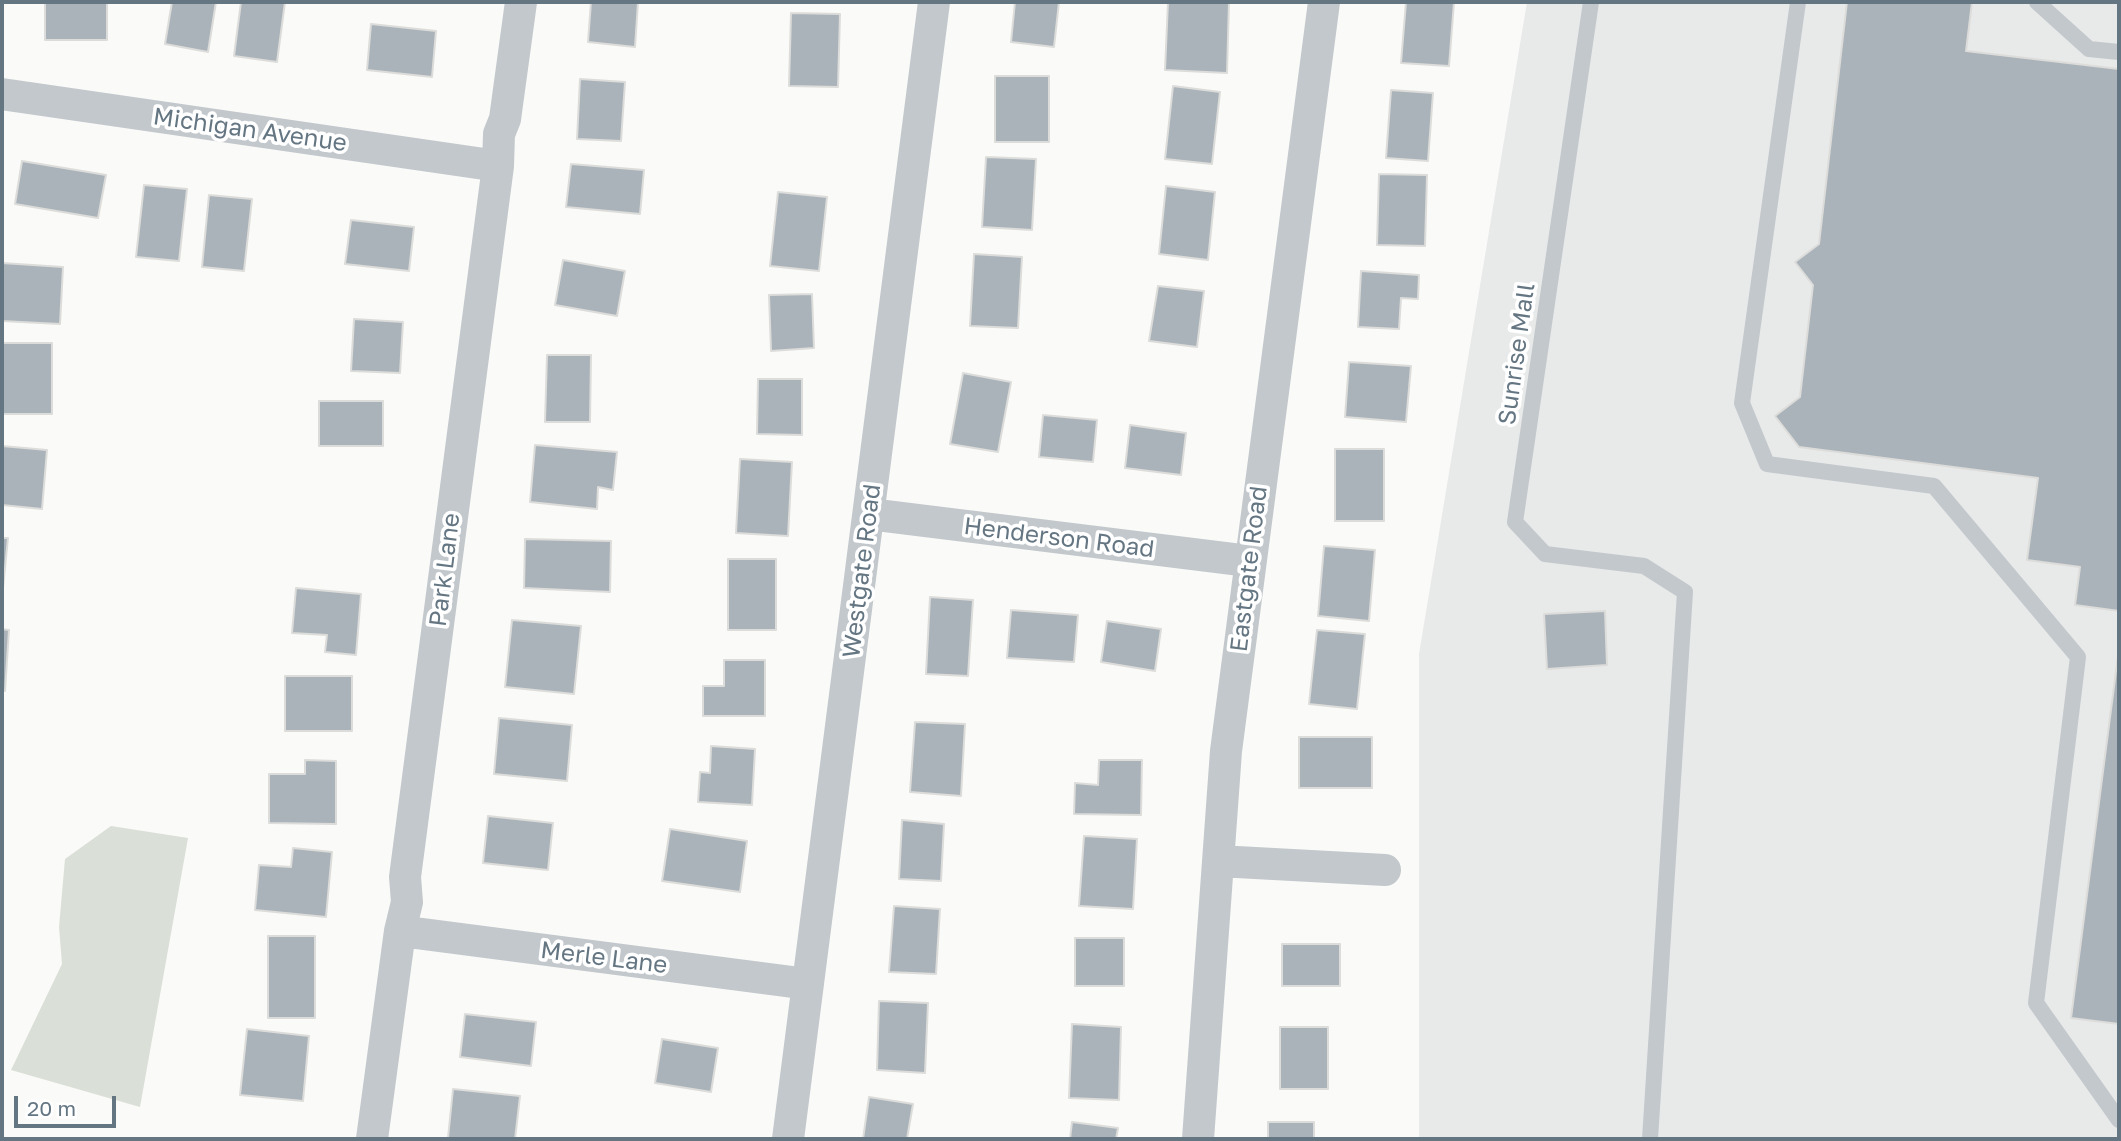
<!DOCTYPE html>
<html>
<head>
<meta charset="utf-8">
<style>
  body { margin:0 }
  #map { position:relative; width:2121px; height:1141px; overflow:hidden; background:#fafaf8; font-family:"Golos Text",sans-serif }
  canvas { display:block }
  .frame { position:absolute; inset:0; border:4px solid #657683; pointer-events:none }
  .scale { position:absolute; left:14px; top:1096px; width:102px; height:32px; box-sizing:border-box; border:4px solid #657683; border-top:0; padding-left:9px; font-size:21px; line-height:24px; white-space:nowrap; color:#657683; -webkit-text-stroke:5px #fff; paint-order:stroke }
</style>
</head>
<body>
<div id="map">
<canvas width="2121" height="1141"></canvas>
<div class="frame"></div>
<div class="scale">20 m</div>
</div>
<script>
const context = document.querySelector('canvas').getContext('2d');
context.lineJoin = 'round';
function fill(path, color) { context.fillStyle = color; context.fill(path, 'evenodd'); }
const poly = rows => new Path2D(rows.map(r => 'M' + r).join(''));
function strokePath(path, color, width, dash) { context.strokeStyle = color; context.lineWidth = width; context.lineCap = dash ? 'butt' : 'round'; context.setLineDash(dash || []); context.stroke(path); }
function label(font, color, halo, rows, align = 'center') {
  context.font = font + ' "Golos Text",sans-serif'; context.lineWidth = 7; context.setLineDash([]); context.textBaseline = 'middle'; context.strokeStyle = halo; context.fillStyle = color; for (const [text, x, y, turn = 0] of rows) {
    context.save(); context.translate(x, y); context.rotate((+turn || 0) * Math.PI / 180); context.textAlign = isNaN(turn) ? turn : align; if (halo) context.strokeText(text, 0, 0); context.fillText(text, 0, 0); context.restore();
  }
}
const built = poly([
  [1527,2,2119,2,2119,1139,1419,1139,1419,654]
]);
const green = poly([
  [111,826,188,838,140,1107,11,1070,62,964,59,927,65,859]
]);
const building = poly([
  [45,2,107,2,107,40,45,40,45,2],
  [172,2,216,2,208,52,165,44,172,2],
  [241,2,285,2,277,62,234,56,241,2],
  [591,2,638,2,635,47,588,42,591,2],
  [1015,2,1059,2,1054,47,1011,42,1015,2],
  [1168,2,1229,2,1227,73,1165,70,1168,2],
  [1406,2,1454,2,1449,66,1401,63,1406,2],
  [1847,2,1972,2,1966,51,2119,69,2119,611,2075,605,2080,567,2027,560,2038,478,1799,447,1775,416,1800,397,1813,285,1795,262,1819,244,1847,2],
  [791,13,840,14,838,87,789,86,791,13],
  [371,24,436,31,432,77,367,70,371,24],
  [995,76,1049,76,1049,142,995,142,995,76],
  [580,79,625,82,621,141,577,139,580,79],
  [1173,86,1220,92,1212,164,1165,159,1173,86],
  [1391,90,1433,93,1428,161,1386,158,1391,90],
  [986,157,1036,159,1032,230,982,227,986,157],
  [22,161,106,175,98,218,15,204,22,161],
  [571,164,644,170,640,214,566,207,571,164],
  [1379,174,1427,175,1425,246,1377,245,1379,174],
  [144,185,187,189,179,261,136,257,144,185],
  [1166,186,1215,192,1208,260,1159,254,1166,186],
  [778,192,827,197,819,271,770,266,778,192],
  [209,195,252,199,244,271,202,267,209,195],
  [351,220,414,227,409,271,345,264,351,220],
  [974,254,1022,257,1018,328,970,326,974,254],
  [563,260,625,271,617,316,555,305,563,260],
  [2,263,63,267,60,324,2,321,2,263],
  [1361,271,1419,275,1418,299,1401,298,1399,329,1358,327,1361,271],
  [1158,286,1204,291,1197,347,1149,341,1158,286],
  [812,294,814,348,771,351,769,295,812,294],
  [354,319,403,322,400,373,351,371,354,319],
  [2,343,52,343,52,414,2,414,2,343],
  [547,355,591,355,590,422,545,422,547,355],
  [1349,362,1411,366,1406,422,1345,417,1349,362],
  [963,373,1011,382,998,452,950,444,963,373],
  [758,379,802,379,802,435,757,434,758,379],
  [319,401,383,401,383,446,319,446,319,401],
  [1043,415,1097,420,1093,462,1039,457,1043,415],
  [1130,425,1186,433,1181,475,1125,468,1130,425],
  [535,445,617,452,613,490,598,487,597,509,530,502,535,445],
  [2,446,47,450,42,509,2,505,2,446],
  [1335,449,1384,449,1384,521,1335,521,1335,449],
  [740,459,792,462,788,536,736,533,740,459],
  [2,538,8,538,2,598,2,538],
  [525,539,611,541,610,592,524,588,525,539],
  [1324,546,1375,550,1369,621,1318,616,1324,546],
  [728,559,776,559,776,630,728,630,728,559],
  [296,588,361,594,356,655,325,652,327,635,292,633,296,588],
  [930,597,973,600,968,676,926,674,930,597],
  [1011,610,1078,615,1074,662,1007,658,1011,610],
  [1605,611,1607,665,1547,669,1544,614,1605,611],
  [512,620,581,626,574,694,505,687,512,620],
  [1107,621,1161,629,1155,671,1101,662,1107,621],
  [2,629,9,630,5,691,2,691,2,629],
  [1317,630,1365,634,1357,709,1309,704,1317,630],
  [2119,648,2119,1024,2071,1018,2119,648],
  [724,660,765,660,765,716,703,716,703,686,724,686,724,660],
  [285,676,352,676,352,731,285,731,285,676],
  [499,718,572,725,567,781,494,774,499,718],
  [915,722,965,724,961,796,910,792,915,722],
  [1299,737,1372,737,1372,788,1299,788,1299,737],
  [711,746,755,749,752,805,698,802,700,772,710,773,711,746],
  [305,760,336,761,336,824,269,823,269,774,305,774,305,760],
  [1099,760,1142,760,1141,815,1074,814,1075,783,1098,785,1099,760],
  [488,816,553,823,548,870,483,863,488,816],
  [902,820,944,824,941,881,899,879,902,820],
  [670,829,747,841,740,892,662,881,670,829],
  [1084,836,1137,839,1133,909,1079,906,1084,836],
  [293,848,332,852,326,917,255,910,259,865,291,867,293,848],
  [894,906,940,909,936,974,889,972,894,906],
  [268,936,315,936,315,1018,268,1018,268,936],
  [1075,938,1124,938,1124,986,1075,986,1075,938],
  [1282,944,1340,944,1340,986,1282,986,1282,944],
  [879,1001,928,1003,925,1073,877,1070,879,1001],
  [465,1014,536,1022,531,1066,460,1057,465,1014],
  [1072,1024,1121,1027,1119,1100,1069,1098,1072,1024],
  [1280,1027,1328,1027,1328,1089,1280,1089,1280,1027],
  [247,1029,309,1036,303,1101,240,1095,247,1029],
  [662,1039,718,1048,711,1092,655,1083,662,1039],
  [453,1089,520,1096,515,1139,448,1138,453,1089],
  [869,1097,913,1104,907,1139,863,1139,869,1097],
  [1072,1122,1118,1128,1116,1139,1070,1139,1072,1122],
  [1268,1122,1314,1122,1314,1139,1268,1139,1268,1122],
  [245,1138,291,1138,291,1139,245,1139,245,1138]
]);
const service = poly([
  [1591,2,1515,522,1545,554,1644,566,1685,592,1650,1139],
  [1798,2,1742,403,1767,464,1934,486,2078,657,2036,1003,2119,1120],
  [2037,2,2089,49,2119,52]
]);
const minor = poly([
  [2,94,498,166],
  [869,514,1249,561],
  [1218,861,1385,870],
  [400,931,808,984],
  [372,1139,400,931,407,902,405,877,498,166,499,134,505,119,521,2],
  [788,1139,934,2],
  [1198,1139,1226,751,1324,2]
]);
const streetNames = [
  ["Michigan Avenue",250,130,8],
  ["Sunrise Mall",1517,354,-82],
  ["Henderson Road",1059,538,7],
  ["Eastgate Road",1249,569,-83],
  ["Park Lane",445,570,-83],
  ["Westgate Road",862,571,-83],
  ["Merle Lane",604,958,7]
];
fill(built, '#e8e9e9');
fill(green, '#dadfd7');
fill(building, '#aab3b9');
strokePath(building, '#dcdcda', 2);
strokePath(service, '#c3c8cc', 16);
strokePath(minor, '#c3c8cc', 32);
label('24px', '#657683', '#fff', streetNames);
</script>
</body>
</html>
